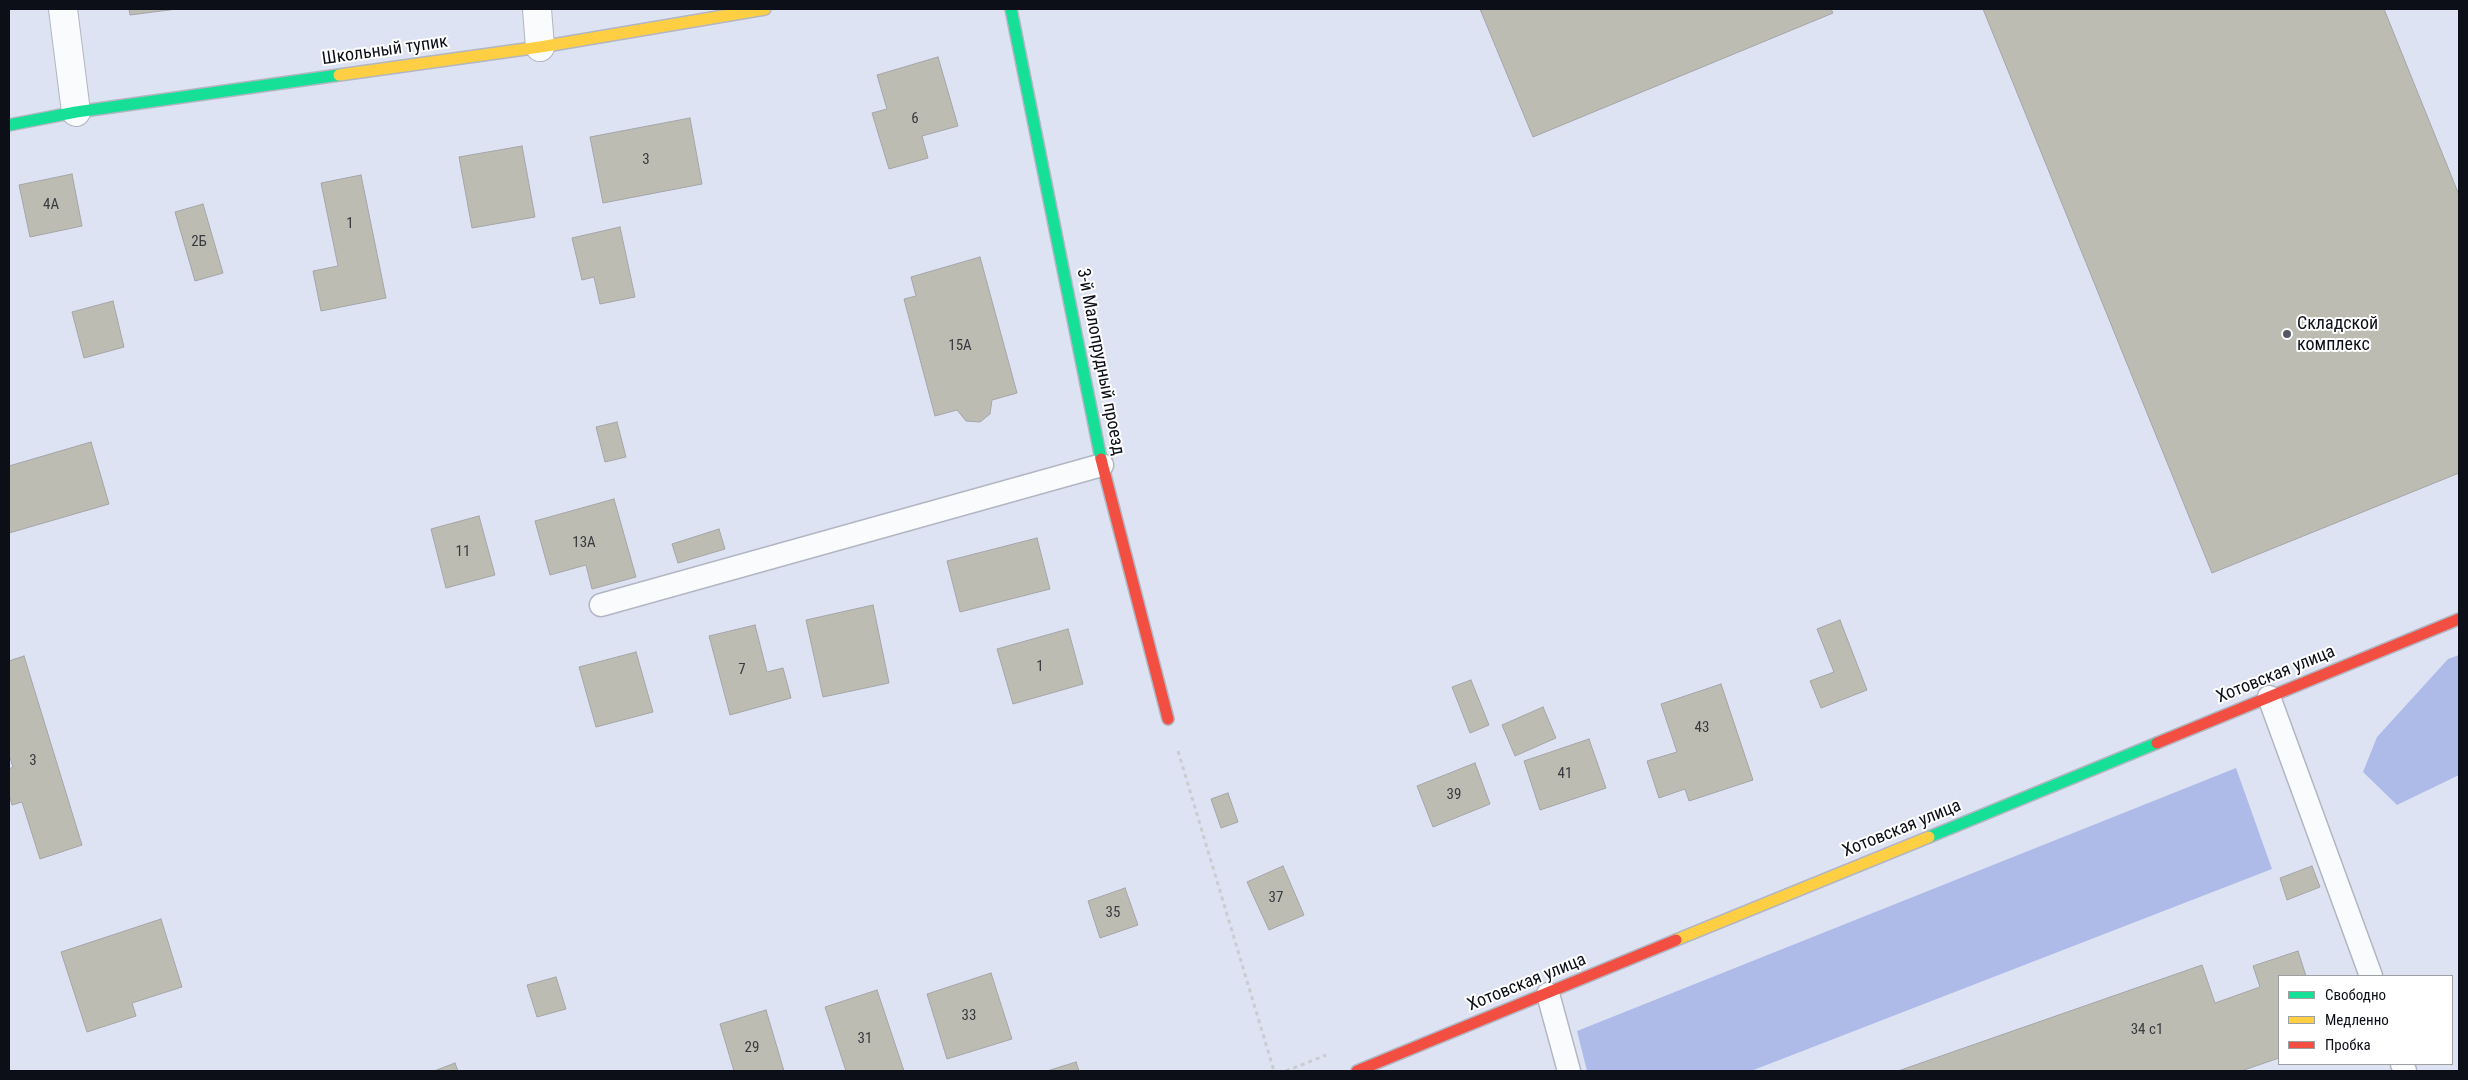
<!DOCTYPE html>
<html>
<head>
<meta charset="utf-8">
<style>
  body { margin:0 }
  #map { position:relative; width:2468px; height:1080px; overflow:hidden; background:#dee3f3; font-family:"Roboto Condensed",sans-serif }
  canvas { display:block }
  .frame { position:absolute; inset:0; border:10px solid #0c0e18; pointer-events:none }
  .legend { position:absolute; left:2278px; top:975px; width:175px; height:90px; box-sizing:border-box; background:#fff; border:1px solid #9e9fa3; margin:0; padding:6px 9px; list-style:none; font-size:15px; color:#0c0e18 }
  .legend li { display:flex; align-items:center; gap:10px; height:25px }
  .legend b { width:25px; border:1px solid #9e9fa3 }
</style>
</head>
<body>
<div id="map">
<canvas width="2468" height="1080"></canvas>
<div class="frame"></div>
<ul class="legend">
<li><b style="height:6px;background:#16e098"></b>Свободно</li>
<li><b style="height:6px;background:#ffcf43"></b>Медленно</li>
<li><b style="height:6px;background:#f24e42"></b>Пробка</li>
</ul>
</div>
<script>
const context = document.querySelector('canvas').getContext('2d');
context.lineJoin = 'round';
function fill(path, color) { context.fillStyle = color; context.fill(path, 'evenodd'); }
const poly = rows => new Path2D(rows.map(r => 'M' + r).join(''));
function strokePath(path, color, width, dash) { context.strokeStyle = color; context.lineWidth = width; context.lineCap = dash ? 'butt' : 'round'; context.setLineDash(dash || []); context.stroke(path); }
function label(font, color, halo, rows, align = 'center') {
  context.font = font + ' "Roboto Condensed",sans-serif'; context.lineWidth = 4; context.setLineDash([]); context.textBaseline = 'middle'; context.strokeStyle = halo; context.fillStyle = color; for (const [text, x, y, turn = 0] of rows) {
    context.save(); context.translate(x, y); context.rotate((+turn || 0) * Math.PI / 180); context.textAlign = isNaN(turn) ? turn : align; if (halo) context.strokeText(text, 0, 0); context.fillText(text, 0, 0); context.restore();
  }
}
const forest = poly([
  [2459,655,2459,775,2397,805,2363,772,2377,737,2448,659],
  [2236,768,2272,869,1751,1071,1587,1071,1577,1031]
]);
const building = poly([
  [129,9,177,9,130,15,129,9],
  [1480,9,1831,9,1833,13,1533,137,1480,9],
  [1983,9,2384,9,2459,195,2459,473,2212,573,1983,9],
  [938,57,958,126,922,136,928,158,889,169,872,113,887,109,877,75,938,57],
  [690,118,702,184,603,203,590,137,690,118],
  [522,146,535,217,472,228,459,157,522,146],
  [72,174,82,226,30,237,19,185,72,174],
  [361,175,386,298,321,311,313,271,338,266,321,183,361,175],
  [203,204,223,273,195,281,175,212,203,204],
  [620,227,635,297,600,304,594,277,582,280,572,238,620,227],
  [980,257,1017,393,992,400,990,414,980,422,966,421,957,410,935,416,904,299,916,296,911,277,980,257],
  [113,301,124,347,84,358,72,312,113,301],
  [617,422,626,457,605,462,596,427,617,422],
  [91,442,109,504,9,533,9,464,9,466,91,442],
  [614,499,636,577,592,589,586,565,550,575,535,521,614,499],
  [479,516,495,575,446,588,431,529,479,516],
  [719,529,725,549,678,563,672,544,719,529],
  [1037,538,1050,589,960,612,947,561,1037,538],
  [873,605,889,683,823,697,806,620,873,605],
  [1840,620,1867,690,1821,708,1810,681,1834,672,1817,629,1840,620],
  [755,625,767,672,783,668,791,698,730,715,709,636,755,625],
  [1068,629,1083,684,1013,704,997,649,1068,629],
  [636,652,653,712,596,727,579,667,636,652],
  [24,656,82,845,40,859,22,802,12,805,9,794,9,769,13,767,9,755,9,661,24,656],
  [1471,680,1489,725,1470,733,1452,687,1471,680],
  [1721,684,1753,780,1689,801,1685,789,1659,798,1647,761,1677,752,1661,704,1721,684],
  [1543,707,1556,738,1515,756,1502,725,1543,707],
  [1589,739,1606,788,1540,810,1524,761,1589,739],
  [1475,763,1490,804,1433,827,1417,786,1475,763],
  [1228,793,1238,822,1221,828,1211,799,1228,793],
  [1283,866,1304,915,1269,930,1247,882,1283,866],
  [2312,866,2320,887,2287,900,2280,878,2312,866],
  [1125,888,1138,925,1100,938,1088,901,1125,888],
  [161,919,182,987,132,1003,136,1016,87,1032,61,952,161,919],
  [2298,951,2306,976,2279,976,2279,1058,2241,1071,1898,1071,2202,965,2215,1003,2260,987,2253,966,2298,951],
  [991,973,1012,1039,947,1059,927,994,991,973],
  [556,977,566,1009,537,1017,527,985,556,977],
  [877,990,904,1071,846,1071,825,1007,877,990],
  [766,1010,784,1071,734,1071,720,1024,766,1010],
  [1076,1062,1079,1071,1047,1071,1076,1062],
  [455,1063,458,1071,434,1071,455,1063]
]);
const path = poly([
  [1178,751,1274,1071],
  [1286,1071,1326,1055]
]);
const lane = poly([
  [601,605,1102,465],
  [2269,697,2371,976],
  [1548,994,1569,1071],
  [2402,1064,2405,1071]
]);
const street = poly([
  [63,9,76,112],
  [537,9,540,47]
]);
const fast = poly([
  [1011,9,1101,459],
  [9,125,76,112,339,75],
  [1929,837,2157,743]
]);
const slow = poly([
  [339,75,540,47,765,9],
  [1676,940,1929,837]
]);
const jam = poly([
  [1101,459,1168,719],
  [2157,743,2459,619],
  [1357,1071,1676,940]
]);
const markers = [
  [2287,334,5,"#565965"]
];
const numberNames = [
  ["6",915,119],
  ["3",646,160],
  ["4А",51,205],
  ["1",350,224],
  ["2Б",199,242],
  ["15А",960,346],
  ["13А",584,543],
  ["11",463,552],
  ["1",1040,667],
  ["7",742,670],
  ["43",1702,728],
  ["3",33,761],
  ["41",1565,774],
  ["39",1454,795],
  ["37",1276,898],
  ["35",1113,913],
  ["33",969,1016],
  ["34 с1",2147,1030],
  ["31",865,1039],
  ["29",752,1048]
];
const streetNames = [
  ["Школьный тупик",385,51,-8],
  ["3-й Малопрудный проезд",1100,362,79],
  ["Хотовская улица",2276,675,-22],
  ["Хотовская улица",1902,829,-22],
  ["Хотовская улица",1527,983,-22]
];
const poiNames = [
  ["Складской",2297,324],
  ["комплекс",2297,345]
];
fill(forest, '#aebbe9');
fill(building, '#bdbcb3');
strokePath(building, '#a4a5a7', 1);
strokePath(lane, '#b2b6c2', 25);
strokePath(street, '#b2b6c2', 30);
strokePath(fast, '#b2b6c2', 14);
strokePath(slow, '#b2b6c2', 14);
strokePath(jam, '#b2b6c2', 14);
strokePath(path, '#caccd0', 3, [4, 4]);
strokePath(lane, '#fafbfd', 22);
strokePath(street, '#fafbfd', 28);
strokePath(fast, '#16e098', 11);
strokePath(slow, '#ffcf43', 11);
strokePath(jam, '#f24e42', 11);
for (const [x, y, r, color] of markers) { const dot = new Path2D(); dot.arc(x, y, r, 0, 2 * Math.PI); context.fillStyle = color; context.fill(dot); strokePath(dot, '#fff', 2); }
label('15px', '#383a3f', null, numberNames);
label('18px', '#0c0e18', '#fff', streetNames);
label('18px', '#0c0e18', '#fff', poiNames, 'left');
</script>
</body>
</html>
